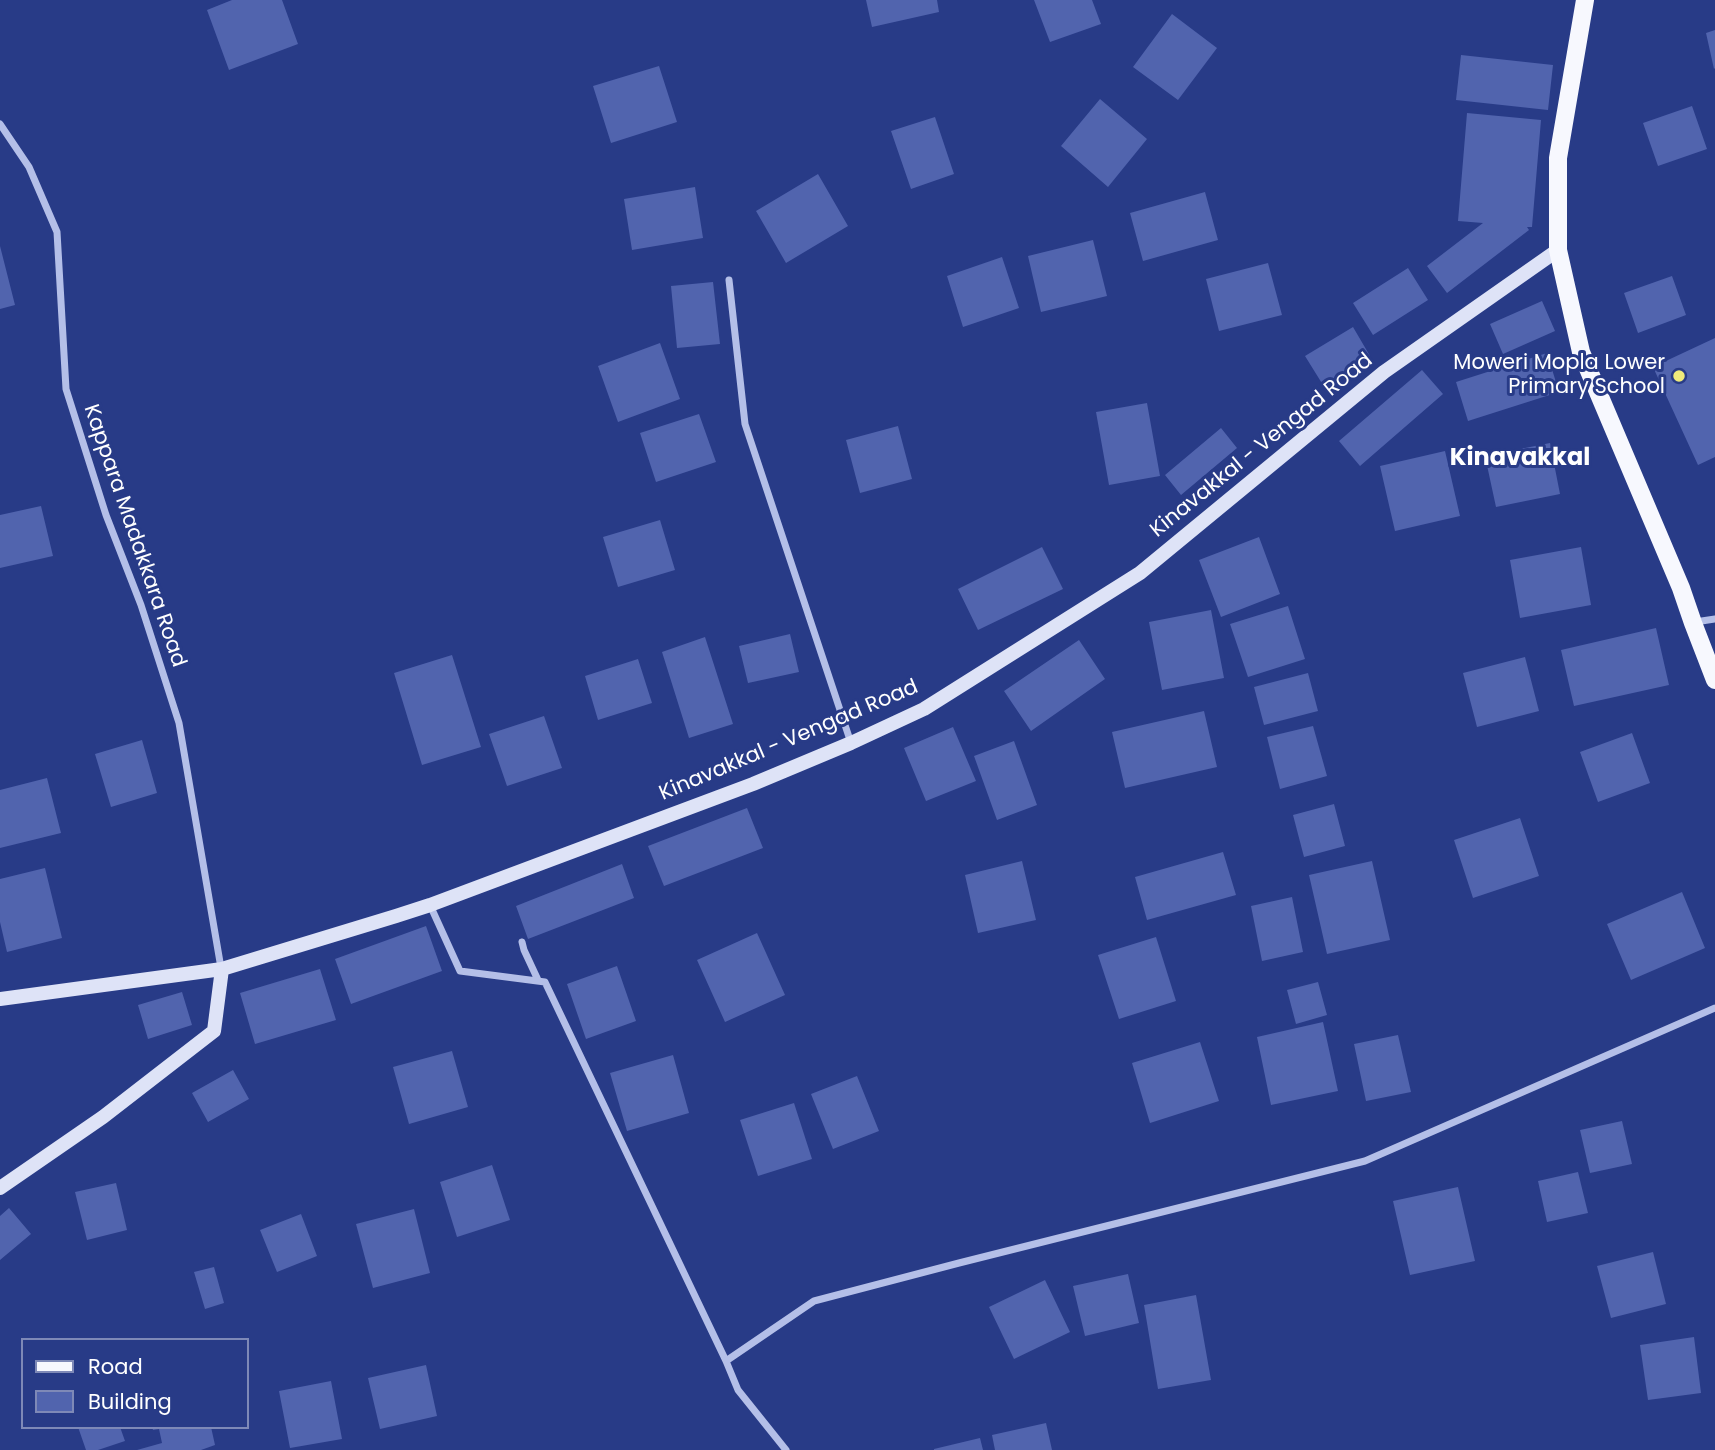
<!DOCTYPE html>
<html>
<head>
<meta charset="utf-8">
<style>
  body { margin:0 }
  #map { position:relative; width:1715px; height:1450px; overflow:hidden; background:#283b87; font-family:Poppins,sans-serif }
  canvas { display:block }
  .legend { position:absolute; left:21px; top:1338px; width:228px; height:91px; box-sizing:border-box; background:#283b87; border:2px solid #7e89b7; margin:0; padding:9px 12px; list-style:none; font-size:21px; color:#fff }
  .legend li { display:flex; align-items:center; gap:14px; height:35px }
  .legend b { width:35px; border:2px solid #7e89b7 }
</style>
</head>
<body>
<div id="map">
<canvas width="1715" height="1450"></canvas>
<ul class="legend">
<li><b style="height:9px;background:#f7f8fe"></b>Road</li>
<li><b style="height:19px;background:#5164ae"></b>Building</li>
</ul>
</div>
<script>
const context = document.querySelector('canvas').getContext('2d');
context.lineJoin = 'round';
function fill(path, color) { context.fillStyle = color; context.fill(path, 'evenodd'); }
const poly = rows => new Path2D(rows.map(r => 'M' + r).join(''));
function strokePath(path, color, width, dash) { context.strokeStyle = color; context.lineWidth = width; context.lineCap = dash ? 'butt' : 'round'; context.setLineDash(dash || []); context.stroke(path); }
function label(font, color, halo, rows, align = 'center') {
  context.font = font + ' Poppins,sans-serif'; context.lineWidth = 6; context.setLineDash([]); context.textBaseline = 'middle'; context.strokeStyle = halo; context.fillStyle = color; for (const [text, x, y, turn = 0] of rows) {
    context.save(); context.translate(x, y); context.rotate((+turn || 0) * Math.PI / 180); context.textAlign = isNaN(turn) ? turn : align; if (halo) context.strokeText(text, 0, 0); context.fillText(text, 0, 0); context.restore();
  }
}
const building = poly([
  [232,0,282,0,298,44,229,70,207,10],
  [866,0,937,0,939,12,872,27],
  [1034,0,1092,0,1101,24,1050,42],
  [1172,14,1217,48,1178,100,1133,67],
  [1715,30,1715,68,1714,69,1706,33],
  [1461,55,1553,65,1548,110,1456,100],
  [659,66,677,122,611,143,593,86],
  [1100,99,1147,139,1108,187,1061,146],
  [1692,106,1707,149,1658,166,1643,123],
  [1467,113,1541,120,1532,227,1527,227,1529,230,1447,293,1427,266,1483,223,1458,221],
  [935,117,954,174,911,189,891,131],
  [818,174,848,226,786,263,756,211],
  [695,187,703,238,632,250,624,199],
  [1205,192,1218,240,1143,261,1130,213],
  [1093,240,1107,296,1041,312,1028,256],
  [0,246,15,305,0,309],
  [1002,257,1019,308,963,327,947,276],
  [1268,263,1282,315,1219,331,1206,279],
  [1408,268,1428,300,1373,335,1353,303],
  [1672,276,1686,315,1638,333,1624,293],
  [713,282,720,344,677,348,671,286],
  [1542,301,1555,331,1503,354,1490,324],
  [1353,327,1370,356,1323,385,1305,356],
  [1715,338,1715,457,1698,465,1653,367],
  [660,343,680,399,618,422,598,366],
  [1547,353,1559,392,1468,421,1456,382],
  [1422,370,1443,394,1360,466,1339,441],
  [1147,403,1160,476,1109,485,1096,412],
  [699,414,716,462,656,482,640,433],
  [898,426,912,479,860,493,846,440],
  [1221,428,1237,448,1181,495,1165,475],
  [1550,443,1560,494,1496,507,1485,456],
  [1445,451,1460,516,1395,531,1380,466],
  [41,506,53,556,0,568,0,515],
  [660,520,675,570,618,587,603,537],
  [1259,537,1280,594,1221,617,1199,560],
  [1042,547,1063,589,978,630,958,589],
  [1581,547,1591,605,1520,618,1510,560],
  [1288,606,1305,659,1248,677,1230,624],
  [1211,610,1224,678,1162,690,1149,622],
  [1656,628,1669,685,1574,706,1561,650],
  [790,634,799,672,748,683,739,646],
  [705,637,733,724,689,738,662,652],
  [1079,640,1105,679,1031,731,1004,691],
  [452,655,481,747,422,765,394,673],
  [1525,657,1539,711,1477,727,1463,673],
  [638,659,652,703,598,720,585,676],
  [1308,673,1318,711,1264,725,1254,687],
  [1204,711,1217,767,1125,788,1112,732],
  [544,716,562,768,507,786,489,734],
  [1313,726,1327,776,1280,789,1267,737],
  [953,727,976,781,926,801,904,748],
  [1632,733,1650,783,1598,802,1580,752],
  [142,740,157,793,111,807,95,754],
  [1014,741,1037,805,997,820,974,756],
  [47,778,61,833,0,848,0,790],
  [1334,804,1345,846,1304,857,1293,815],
  [747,808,763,848,664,886,648,846],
  [1520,818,1539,876,1473,898,1454,840],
  [1223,852,1236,895,1147,920,1135,877],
  [1022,861,1036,920,978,933,965,875],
  [1372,861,1390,940,1327,954,1309,875],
  [622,864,634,898,528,939,516,906],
  [45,868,62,938,7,952,0,922,0,879],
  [1682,892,1705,948,1631,980,1607,924],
  [1292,897,1303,952,1262,961,1251,906],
  [426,926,442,971,351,1004,335,959],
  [757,933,785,995,725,1022,697,960],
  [1156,937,1176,1001,1119,1019,1098,955],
  [617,966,636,1021,586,1039,567,984],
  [320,969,336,1020,255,1044,240,993],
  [1318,982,1327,1015,1296,1024,1287,990],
  [182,992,192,1025,148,1039,138,1005],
  [1323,1022,1338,1091,1271,1105,1257,1037],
  [1398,1035,1411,1092,1366,1101,1354,1044],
  [1200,1042,1219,1101,1150,1123,1132,1063],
  [452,1051,468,1107,409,1124,393,1067],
  [673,1055,689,1113,627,1131,610,1073],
  [233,1070,249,1099,208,1122,192,1093],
  [857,1076,879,1131,833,1149,811,1094],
  [794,1103,812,1159,758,1176,740,1120],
  [1622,1121,1632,1164,1590,1173,1580,1130],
  [492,1165,510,1220,457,1237,440,1182],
  [1578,1172,1588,1213,1547,1222,1538,1181],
  [116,1183,127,1230,87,1240,75,1192],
  [1458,1187,1475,1261,1410,1275,1393,1201],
  [9,1208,31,1234,0,1260,0,1216],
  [414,1209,430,1273,373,1288,356,1224],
  [301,1214,317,1256,277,1272,260,1230],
  [1653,1252,1666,1304,1611,1318,1597,1266],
  [214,1267,224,1303,205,1309,194,1272],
  [1128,1274,1139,1323,1085,1336,1073,1286],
  [1045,1280,1070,1332,1014,1359,989,1307],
  [1196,1295,1211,1380,1158,1389,1144,1305],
  [1694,1337,1701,1393,1648,1400,1640,1345],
  [426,1365,437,1416,380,1429,368,1378],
  [331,1381,342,1439,290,1448,279,1391],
  [1046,1423,1052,1450,995,1450,992,1435],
  [78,1427,120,1427,125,1441,98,1450,86,1450],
  [152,1427,211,1427,215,1445,201,1450,137,1450,162,1443,159,1429,153,1430],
  [980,1438,983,1450,934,1450,934,1449]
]);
const street = poly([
  [0,124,29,167,57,232,66,389,106,515,141,605,179,723,221,968],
  [729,280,745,424,851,743],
  [1695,622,1715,619],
  [430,905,460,971,545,982,726,1361,814,1301,959,1263,1365,1161,1715,1008],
  [522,942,524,950,538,980],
  [726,1361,738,1390,786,1450]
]);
const secondary = poly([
  [0,999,222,969,396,916,430,905,753,784,851,743,924,709,1140,573,1384,372,1558,250],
  [0,1188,103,1117,214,1031,222,969]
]);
const primary = poly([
  [1585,0,1558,158,1558,250,1581,352,1681,588,1693,623,1715,680]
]);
const markers = [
  [1679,376,7,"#efea7b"]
];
const poiNames = [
  ["Moweri Mopla Lower",1665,364],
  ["Primary School",1665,388]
];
const streetNames = [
  ["Kinavakkal - Vengad Road",1262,446,-39],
  ["Kappara Madakkara Road",134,536,71],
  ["Kinavakkal - Vengad Road",789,741,-23]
];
const quarterNames = [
  ["Kinavakkal",1520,459]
];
fill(building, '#5164ae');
strokePath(street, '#b4bfe8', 7);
strokePath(secondary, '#dee3f7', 14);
strokePath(primary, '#f7f8fe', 18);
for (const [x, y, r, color] of markers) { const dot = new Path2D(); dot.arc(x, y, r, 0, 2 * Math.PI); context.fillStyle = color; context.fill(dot); strokePath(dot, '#283b87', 2.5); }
label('21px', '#fff', '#283b87', poiNames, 'right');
label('21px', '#fff', '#283b87', streetNames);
label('bold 24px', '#fff', '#283b87', quarterNames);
</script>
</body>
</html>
